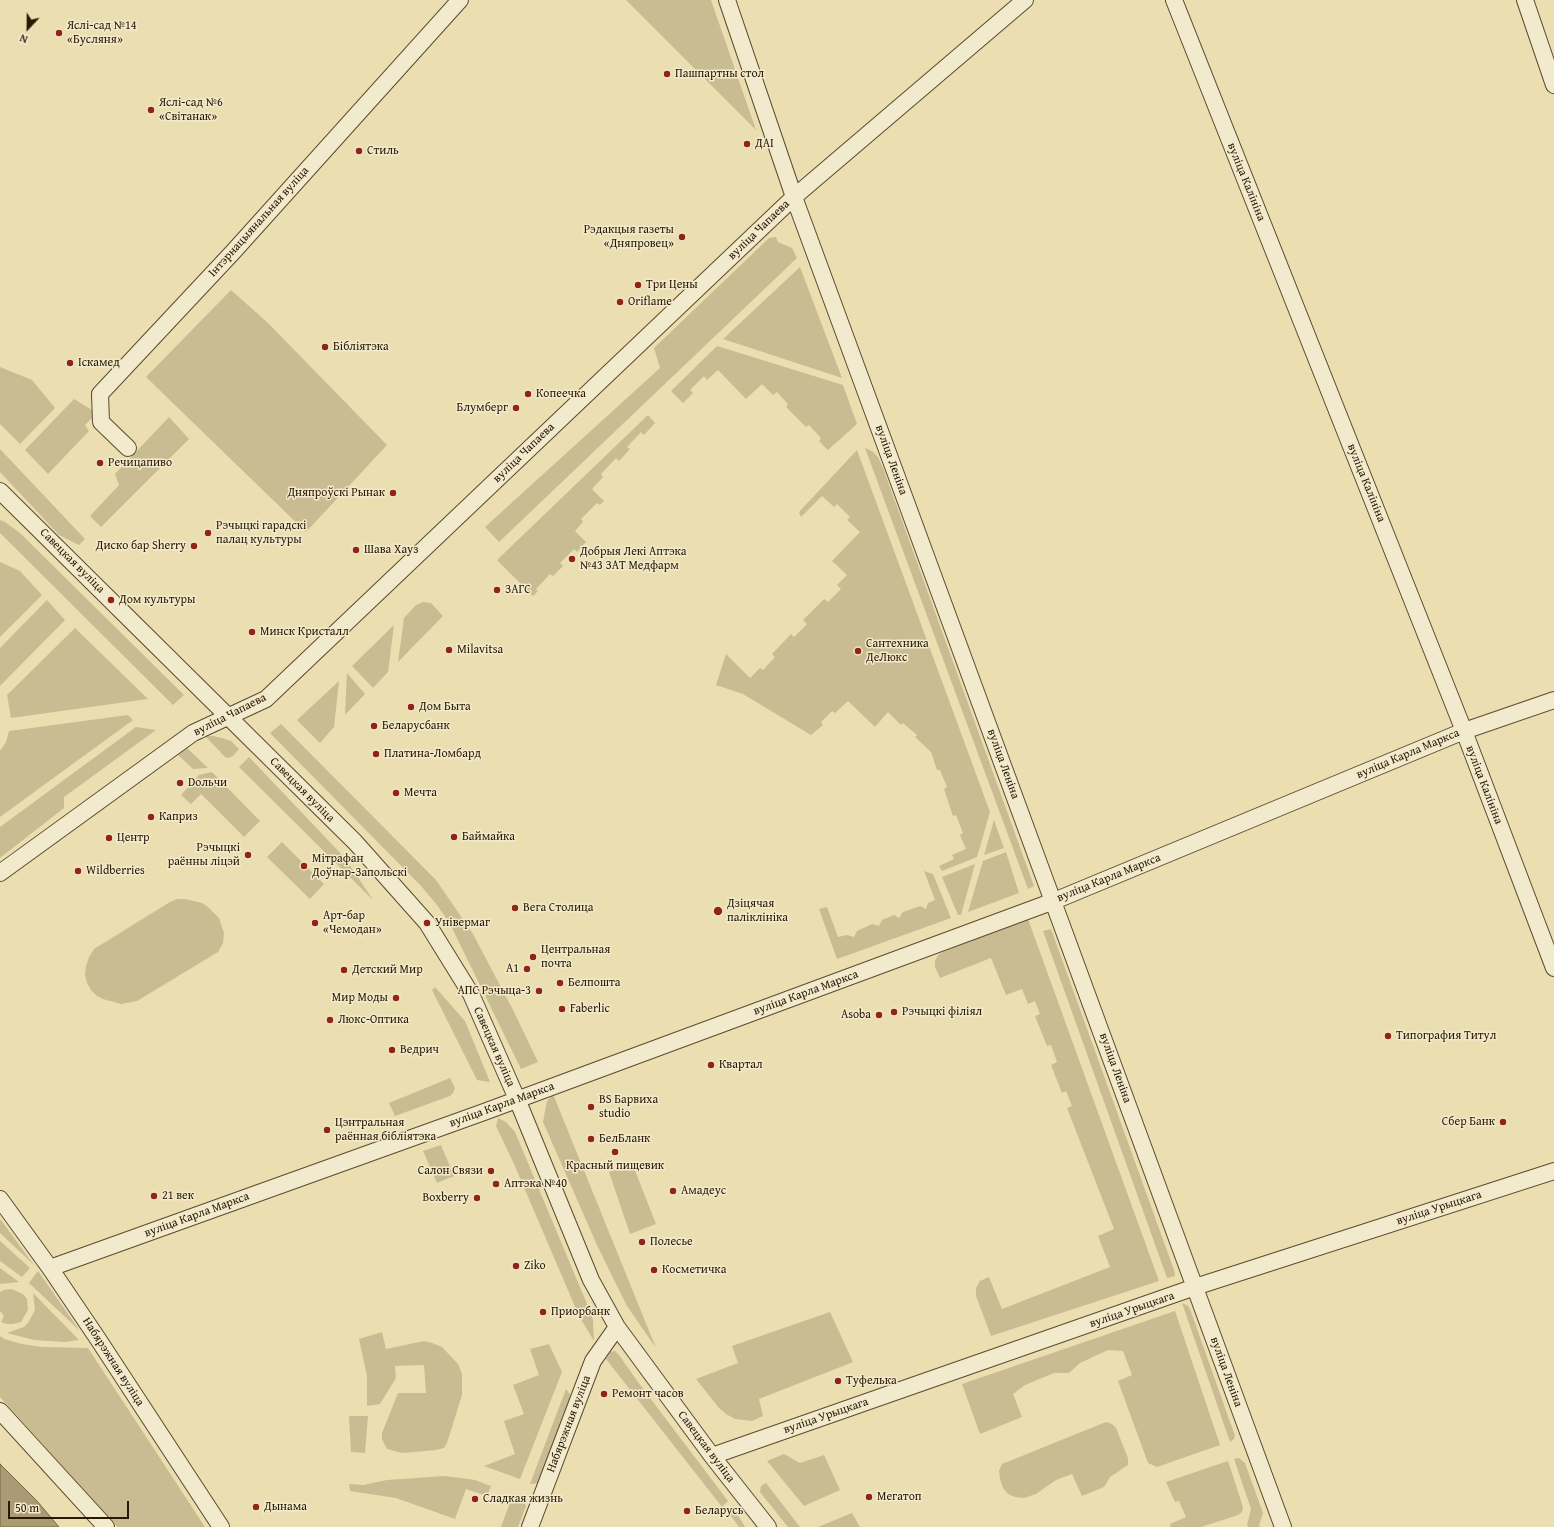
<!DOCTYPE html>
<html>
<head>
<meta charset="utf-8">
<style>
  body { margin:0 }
  #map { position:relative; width:1554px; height:1527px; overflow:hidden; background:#ebdeb0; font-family:"Gentium Book Plus",serif }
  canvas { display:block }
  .north { position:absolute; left:8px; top:8px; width:40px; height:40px; -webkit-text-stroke:3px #f2eacc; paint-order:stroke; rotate:202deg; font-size:11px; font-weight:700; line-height:16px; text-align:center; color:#2b1802 }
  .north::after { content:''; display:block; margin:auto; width:14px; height:18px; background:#2b1802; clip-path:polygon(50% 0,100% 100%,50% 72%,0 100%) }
  .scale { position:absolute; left:8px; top:1501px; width:121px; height:18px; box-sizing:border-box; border:2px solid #2b1802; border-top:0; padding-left:5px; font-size:12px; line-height:14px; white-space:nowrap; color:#2b1802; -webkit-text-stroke:3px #f2eacc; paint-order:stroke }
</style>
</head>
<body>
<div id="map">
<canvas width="1554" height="1527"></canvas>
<div class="north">N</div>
<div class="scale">50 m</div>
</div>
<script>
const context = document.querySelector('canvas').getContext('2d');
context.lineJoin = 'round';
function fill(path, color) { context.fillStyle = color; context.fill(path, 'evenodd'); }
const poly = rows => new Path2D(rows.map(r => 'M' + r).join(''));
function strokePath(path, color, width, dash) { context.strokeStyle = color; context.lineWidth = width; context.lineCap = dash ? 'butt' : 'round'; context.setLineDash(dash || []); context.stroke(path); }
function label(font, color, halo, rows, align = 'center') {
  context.font = font + ' "Gentium Book Plus",serif'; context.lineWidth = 3; context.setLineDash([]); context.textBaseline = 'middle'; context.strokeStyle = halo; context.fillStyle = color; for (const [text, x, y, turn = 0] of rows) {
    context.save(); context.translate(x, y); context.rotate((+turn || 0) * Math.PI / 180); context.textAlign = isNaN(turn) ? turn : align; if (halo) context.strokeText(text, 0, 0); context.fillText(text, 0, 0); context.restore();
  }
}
const green = poly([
  [626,0,711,0,756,130],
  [776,237,778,242,792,248,797,258,499,542,485,527,660,368,654,348,769,238],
  [800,267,842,378,723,339],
  [231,290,268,323,387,445,306,532,146,377],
  [717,346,843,385,857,424,828,450,819,441,821,438,809,425,806,427,786,407,788,404,777,392,773,395,762,384,746,399,718,370,707,380,704,376,690,390,693,393,683,403,671,391],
  [0,367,32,380,55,408,20,444,0,424],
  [74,399,97,413,85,425,89,431,48,474,25,450],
  [648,415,655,423,644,435,641,432,627,447,630,449,619,461,616,458,601,474,603,477,592,489,604,501,600,505,597,503,581,519,583,522,575,531,586,542,577,552,574,549,560,563,563,566,553,576,550,574,536,589,538,591,533,596,497,560],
  [169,417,189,439,101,527,90,516,119,485,115,474],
  [865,448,872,451,878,457,883,468,1034,886,1028,889],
  [0,449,85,539,79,545,59,535,0,472],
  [857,450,990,812,977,857,942,871,939,866,954,859,952,855,966,849,960,835,963,833,956,815,953,816,944,789,947,787,940,770,937,770,931,752,915,737,917,735,903,723,901,725,888,712,875,727,848,701,835,713,832,711,821,722,823,725,811,735,743,694,716,685,726,654,750,678,760,668,763,670,775,657,772,654,791,634,794,637,807,624,803,620,824,599,828,602,841,589,837,585,847,575,832,561,860,532,847,520,850,517,837,504,834,507,822,496,801,517,799,512],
  [0,520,5,522,20,533,184,695,173,705,0,533],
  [0,562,20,571,42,595,0,637],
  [47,600,65,620,0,686,0,648],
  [423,602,431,603,443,616,398,662,404,618,416,605],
  [394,625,388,672,373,688,352,666],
  [75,628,148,699,11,718,7,695],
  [347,673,365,694,345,715],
  [339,681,334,727,320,743,297,720],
  [128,715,133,720,0,817,0,751,6,742,9,731],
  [281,724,436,880,473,934,513,1010,538,1062,521,1069,450,924,437,905,421,886,270,733],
  [136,727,156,730,64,797,64,808,0,858,0,827],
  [205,736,213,736,222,738,231,741,239,749,233,756,229,758,225,757],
  [187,748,208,768,193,769,178,755],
  [249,757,345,858,373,900,239,767],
  [212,772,260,821,244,837,201,794,191,804,181,795,199,775],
  [994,820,1004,848,984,855],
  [282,842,324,884,310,899,267,857],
  [1006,852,1019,893,968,912,983,861],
  [975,864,961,915,958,915,942,877],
  [924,871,933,874,951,918,837,959,819,909,827,907,838,937,847,935,854,937,857,931,872,924,879,926,882,920,894,915,899,918,903,912,920,906,926,909,928,903,935,900],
  [177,899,185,899,202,903,208,907,219,918,224,933,223,943,218,952,137,1001,121,1004,103,999,97,996,91,990,87,983,85,975,86,966,89,957,94,949,170,902],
  [1028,919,1159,1281,991,1336,976,1296,976,1288,980,1281,989,1277,1002,1309,1110,1267,1098,1236,1114,1229,1067,1108,1072,1106,1066,1091,1062,1093,1051,1065,1057,1062,1051,1045,1047,1046,1035,1016,1040,1014,1035,1001,1028,1004,1022,989,1006,995,991,958,940,978,935,967,935,961,938,955,943,952],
  [1051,929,1174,1270,1175,1276,1167,1278,1043,931],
  [435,987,465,1021,490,1082,477,1080,432,990],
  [450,1078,455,1088,453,1093,450,1096,395,1116,389,1103],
  [553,1094,656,1348,627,1306,616,1284,597,1245,543,1122,547,1101],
  [498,1118,506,1122,515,1132,590,1311,593,1320,594,1341,579,1316,514,1164,496,1126],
  [441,1145,454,1176,437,1183,423,1151],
  [632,1163,656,1224,630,1234,609,1172],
  [0,1220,1,1220,34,1265,0,1233],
  [0,1241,30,1268,22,1277,0,1261],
  [0,1268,19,1282,0,1284],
  [38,1271,80,1331,29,1283],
  [12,1289,23,1294,27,1299,28,1310,21,1322,13,1324,7,1324,1,1322,4,1316,0,1311,0,1292,4,1290],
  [33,1293,79,1340,64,1342,34,1340,7,1333,24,1327,28,1323,35,1310],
  [1182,1303,1188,1306,1190,1309,1235,1436,1234,1439,1230,1442],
  [1175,1311,1220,1445,1157,1467,1148,1463,1118,1381,1132,1375,1123,1351,1108,1350,1080,1363,1069,1373,1054,1373,1025,1385,1013,1394,1022,1417,980,1434,962,1384],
  [830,1312,853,1362,759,1399,763,1416,752,1421,735,1419,726,1414,719,1408,696,1379,738,1363,732,1346],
  [382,1332,386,1349,424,1341,432,1343,442,1347,458,1364,462,1374,462,1395,447,1443,444,1448,436,1450,402,1453,387,1449,382,1439,382,1433,398,1393,426,1393,424,1365,395,1366,396,1378,380,1404,367,1406,367,1376,359,1339],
  [0,1336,4,1339,22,1344,42,1347,88,1348,205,1527,117,1527,0,1397],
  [549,1344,562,1372,520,1479,484,1466,515,1454,504,1421,524,1414,513,1385,539,1375,530,1349],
  [615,1351,619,1355,638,1382,728,1501,722,1507,606,1359,610,1352],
  [566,1389,572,1397,539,1483,530,1484],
  [349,1416,368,1416,365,1453,351,1452],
  [1106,1422,1112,1424,1116,1428,1128,1458,1128,1465,1110,1477,1104,1487,1082,1496,1072,1474,1056,1480,1036,1494,1024,1498,1015,1497,1008,1494,1003,1488,1000,1479,999,1471,1002,1464],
  [784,1454,800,1463,824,1455,840,1490,804,1506,767,1461],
  [1239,1458,1245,1463,1263,1513,1259,1525,1260,1527,1248,1527,1247,1525,1251,1509,1234,1459],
  [1228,1461,1243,1507,1242,1512,1238,1515,1201,1527,1170,1527,1170,1524,1186,1517,1179,1501,1175,1502,1166,1482],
  [445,1476,475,1480,491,1486,487,1496,466,1489,455,1519,396,1498,350,1491,349,1484,363,1485,387,1480],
  [766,1483,800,1527,788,1527,760,1492,761,1486],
  [513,1494,522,1498,526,1506,518,1527,501,1527],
  [734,1509,736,1512,745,1527,739,1527,729,1513],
  [852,1513,860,1527,818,1527]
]);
const water = poly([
  [0,1464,37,1501,59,1527,0,1527,0,1464]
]);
const minor = poly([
  [727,0,794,197,1283,1527],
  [1174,0,1464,731,1554,968],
  [1525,0,1554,85],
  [128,448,101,422,100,394,233,252,460,0],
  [0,491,355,842,427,923,471,994,517,1099,591,1280,617,1327,712,1456,768,1527],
  [0,873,193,733,266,699,794,197,1025,0],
  [0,1199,50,1268,98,1339,221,1527],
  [50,1268,484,1112,1054,901,1464,731,1554,700],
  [0,1411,106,1527],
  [712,1456,1195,1287,1554,1171],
  [530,1527,593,1361,617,1327]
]);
const markers = [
  [59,33,4,"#8f2418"],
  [667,74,4,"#8f2418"],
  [151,110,4,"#8f2418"],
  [747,144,4,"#8f2418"],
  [359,151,4,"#8f2418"],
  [682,237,4,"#8f2418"],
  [638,285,4,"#8f2418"],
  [620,302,4,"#8f2418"],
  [325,347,4,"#8f2418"],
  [70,363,4,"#8f2418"],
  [528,394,4,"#8f2418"],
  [516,408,4,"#8f2418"],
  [100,463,4,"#8f2418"],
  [393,493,4,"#8f2418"],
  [208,533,4,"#8f2418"],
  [194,546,4,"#8f2418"],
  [356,550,4,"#8f2418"],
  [572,559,4,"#8f2418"],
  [497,590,4,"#8f2418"],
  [111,600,4,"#8f2418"],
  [252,632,4,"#8f2418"],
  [449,650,4,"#8f2418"],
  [858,651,4,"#8f2418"],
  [411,707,4,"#8f2418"],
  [374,726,4,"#8f2418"],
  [376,754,4,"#8f2418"],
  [180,783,4,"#8f2418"],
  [396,793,4,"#8f2418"],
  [151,817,4,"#8f2418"],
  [454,837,4,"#8f2418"],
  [109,838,4,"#8f2418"],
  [248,855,4,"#8f2418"],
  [304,866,4,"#8f2418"],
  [78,871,4,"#8f2418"],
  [515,908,4,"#8f2418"],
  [718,911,5,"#8f2418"],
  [315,923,4,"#8f2418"],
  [427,923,4,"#8f2418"],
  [533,957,4,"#8f2418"],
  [527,969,4,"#8f2418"],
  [344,970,4,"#8f2418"],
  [560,983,4,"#8f2418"],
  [539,991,4,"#8f2418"],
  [396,998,4,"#8f2418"],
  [562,1009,4,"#8f2418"],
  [894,1012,4,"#8f2418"],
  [879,1015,4,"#8f2418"],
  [330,1020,4,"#8f2418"],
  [1388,1036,4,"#8f2418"],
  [392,1050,4,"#8f2418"],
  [711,1065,4,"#8f2418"],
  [591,1107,4,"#8f2418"],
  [1503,1122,4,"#8f2418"],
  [327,1130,4,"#8f2418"],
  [591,1139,4,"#8f2418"],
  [615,1152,4,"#8f2418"],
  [491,1171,4,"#8f2418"],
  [496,1184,4,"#8f2418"],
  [673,1191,4,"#8f2418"],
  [154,1196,4,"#8f2418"],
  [477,1198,4,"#8f2418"],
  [642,1242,4,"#8f2418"],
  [516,1266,4,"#8f2418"],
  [654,1270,4,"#8f2418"],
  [543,1312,4,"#8f2418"],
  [838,1381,4,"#8f2418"],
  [604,1394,4,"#8f2418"],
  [869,1497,4,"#8f2418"],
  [475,1499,4,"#8f2418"],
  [256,1507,4,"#8f2418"],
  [687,1511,4,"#8f2418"]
];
const poiNames = [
  ["Яслі-сад №14",67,26],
  ["«Бусляня»",67,40],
  ["Пашпартны стол",675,74],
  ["Яслі-сад №6",159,103],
  ["«Світанак»",159,117],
  ["ДАІ",755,144],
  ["Стиль",367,151],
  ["Рэдакцыя газеты",674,230,"right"],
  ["«Дняпровец»",674,244,"right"],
  ["Три Цены",646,285],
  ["Oriflame",628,302],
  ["Бібліятэка",333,347],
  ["Іскамед",78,363],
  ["Копеечка",536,394],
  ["Блумберг",508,408,"right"],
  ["Речицапиво",108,463],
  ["Дняпроўскі Рынак",385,493,"right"],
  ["Рэчыцкі гарадскі",216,526],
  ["палац культуры",216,540],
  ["Диско бар Sherry",186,546,"right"],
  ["Шава Хауз",364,550],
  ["Добрыя Лекі Аптэка",580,552],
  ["№43 ЗАТ Медфарм",580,566],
  ["ЗАГС",505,590],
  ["Дом культуры",119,600],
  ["Минск Кристалл",260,632],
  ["Сантехника",866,644],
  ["ДеЛюкс",866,658],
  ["Milavitsa",457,650],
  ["Дом Быта",419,707],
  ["Беларусбанк",382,726],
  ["Платина-Ломбард",384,754],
  ["Doльчи",188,783],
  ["Мечта",404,793],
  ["Каприз",159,817],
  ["Баймайка",462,837],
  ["Центр",117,838],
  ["Рэчыцкі",240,848,"right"],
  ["раённы ліцэй",240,862,"right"],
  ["Мітрафан",312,859],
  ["Доўнар-Запольскі",312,873],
  ["Wildberries",86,871],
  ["Дзіцячая",727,904],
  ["паліклініка",727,918],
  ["Вега Столица",523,908],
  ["Арт-бар",323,916],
  ["«Чемодан»",323,930],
  ["Універмаг",435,923],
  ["Центральная",541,950],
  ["почта",541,964],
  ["A1",519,969,"right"],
  ["Детский Мир",352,970],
  ["Белпошта",568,983],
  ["АПС Рэчыца-3",531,991,"right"],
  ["Мир Моды",388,998,"right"],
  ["Faberlic",570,1009],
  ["Рэчыцкі філіял",902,1012],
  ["Asoba",871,1015,"right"],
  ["Люкс-Оптика",338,1020],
  ["Типография Титул",1396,1036],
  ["Ведрич",400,1050],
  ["Квартал",719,1065],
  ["BS Барвиха",599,1100],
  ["studio",599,1114],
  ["Сбер Банк",1495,1122,"right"],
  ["Цэнтральная",335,1123],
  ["раённая бібліятэка",335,1137],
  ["БелБланк",599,1139],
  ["Красный пищевик",615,1166,"center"],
  ["Салон Связи",483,1171,"right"],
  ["Аптэка №40",504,1184],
  ["Амадеус",681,1191],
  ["21 век",162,1196],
  ["Boxberry",469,1198,"right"],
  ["Полесье",650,1242],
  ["Ziko",524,1266],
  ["Косметичка",662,1270],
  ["Приорбанк",551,1312],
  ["Туфелька",846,1381],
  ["Ремонт часов",612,1394],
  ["Мегатоп",877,1497],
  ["Сладкая жизнь",483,1499],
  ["Дынама",264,1507],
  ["Беларусь",695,1511]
];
const streetNames = [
  ["вуліца Калініна",1246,182,68],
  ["Інтэрнацыянальная вуліца",259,222,-48],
  ["вуліца Чапаева",759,230,-44],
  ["вуліца Чапаева",524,453,-44],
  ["вуліца Леніна",891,460,70],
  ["вуліца Калініна",1366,483,68],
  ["Савецкая вуліца",72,561,45],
  ["вуліца Чапаева",230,715,-27],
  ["вуліца Карла Маркса",1408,754,-23],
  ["вуліца Леніна",1003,764,70],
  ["вуліца Калініна",1484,785,69],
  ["Савецкая вуліца",302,790,45],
  ["вуліца Карла Маркса",1109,878,-22],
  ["вуліца Карла Маркса",806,993,-20],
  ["Савецкая вуліца",494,1047,66],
  ["вуліца Леніна",1115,1068,70],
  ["вуліца Карла Маркса",502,1105,-20],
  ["вуліца Урыцкага",1439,1208,-18],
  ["вуліца Карла Маркса",197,1215,-20],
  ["вуліца Урыцкага",1132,1310,-19],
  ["Набярэжная вуліца",113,1362,57],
  ["вуліца Леніна",1226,1372,70],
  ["вуліца Урыцкага",826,1416,-19],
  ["Набярэжная вуліца",569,1424,-69],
  ["Савецкая вуліца",706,1447,53]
];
fill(green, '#cabc92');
fill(water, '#aa9b75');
strokePath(water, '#776747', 1);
strokePath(minor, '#5b4a2e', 18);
strokePath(minor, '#f2eacc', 16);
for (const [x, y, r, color] of markers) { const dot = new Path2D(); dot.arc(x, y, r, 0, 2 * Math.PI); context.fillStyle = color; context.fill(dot); strokePath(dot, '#f2eacc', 1.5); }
label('12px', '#2b1802', '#f2eacc', poiNames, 'left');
label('12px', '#2b1802', '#f2eacc', streetNames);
</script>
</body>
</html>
